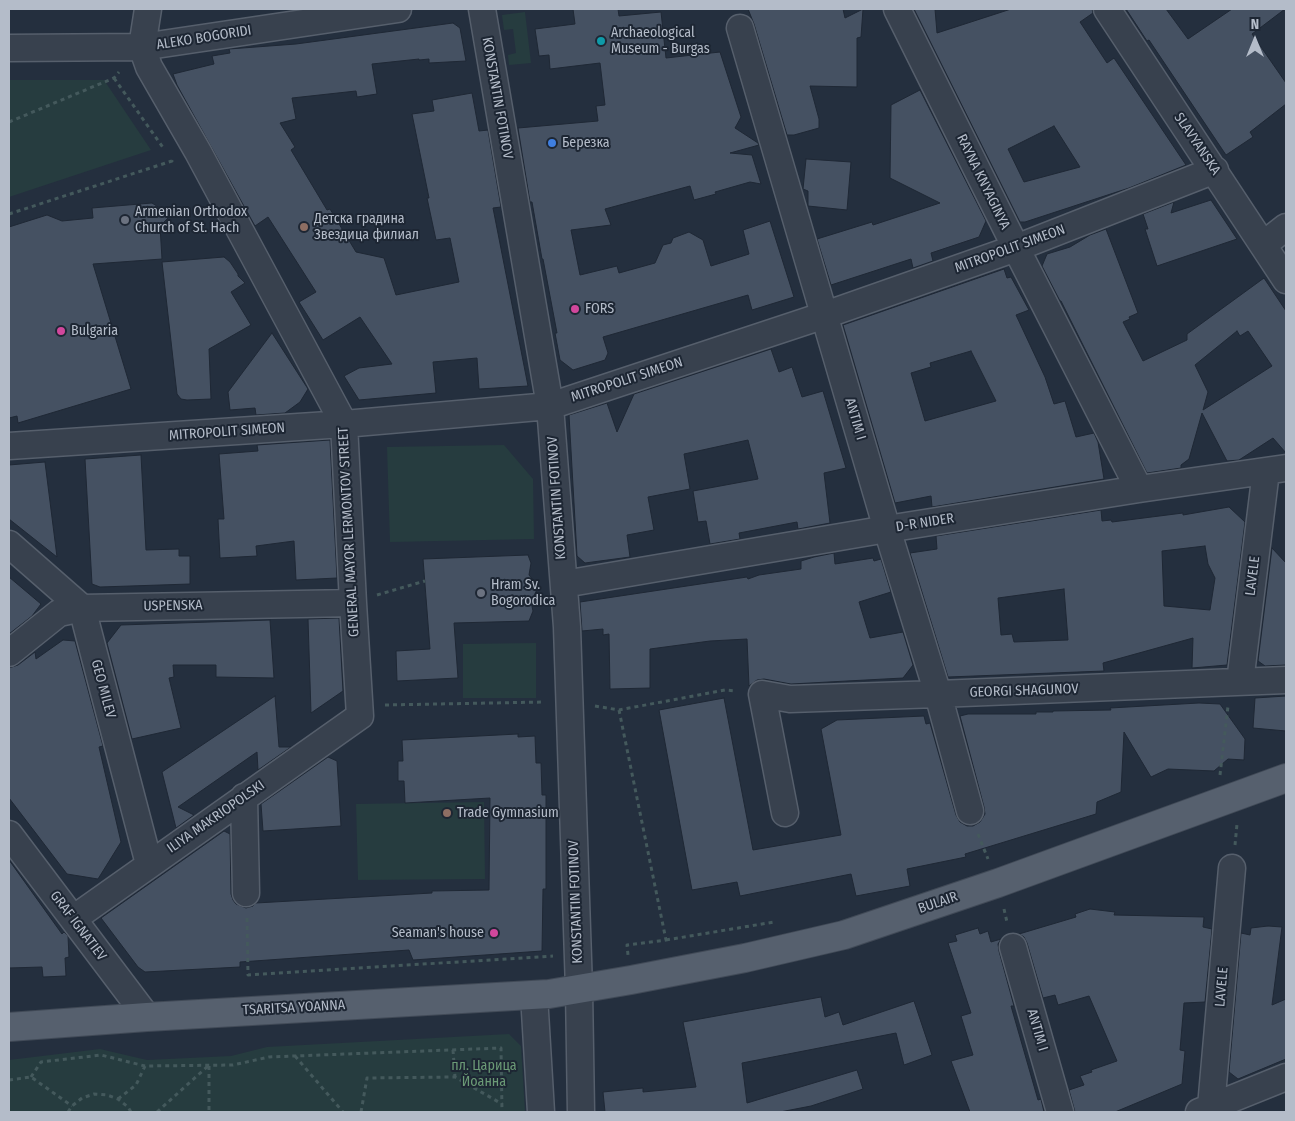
<!DOCTYPE html>
<html>
<head>
<meta charset="utf-8">
<style>
  body { margin:0 }
  #map { position:relative; width:1295px; height:1121px; overflow:hidden; background:#242f3e; font-family:"Fira Sans Condensed",sans-serif }
  canvas { display:block }
  .frame { position:absolute; inset:0; border:10px solid #b4bcc9; pointer-events:none }
  .north { position:absolute; left:1230px; top:15px; width:50px; height:50px; -webkit-text-stroke:4px #1d2633; paint-order:stroke; rotate:0deg; font-size:14px; font-weight:700; line-height:20px; text-align:center; color:#b4bcc9 }
  .north::after { content:''; display:block; margin:auto; width:18px; height:22px; background:#b4bcc9; clip-path:polygon(50% 0,100% 100%,50% 72%,0 100%) }
</style>
</head>
<body>
<div id="map">
<canvas width="1295" height="1121"></canvas>
<div class="frame"></div>
<div class="north">N</div>
</div>
<script>
const context = document.querySelector('canvas').getContext('2d');
context.lineJoin = 'round';
function fill(path, color) { context.fillStyle = color; context.fill(path, 'evenodd'); }
const poly = rows => new Path2D(rows.map(r => 'M' + r).join(''));
function strokePath(path, color, width, dash) { context.strokeStyle = color; context.lineWidth = width; context.lineCap = dash ? 'butt' : 'round'; context.setLineDash(dash || []); context.stroke(path); }
function label(font, color, halo, rows, align = 'center') {
  context.font = font + ' "Fira Sans Condensed",sans-serif'; context.lineWidth = 4; context.setLineDash([]); context.textBaseline = 'middle'; context.strokeStyle = halo; context.fillStyle = color; for (const [text, x, y, turn = 0] of rows) {
    context.save(); context.translate(x, y); context.rotate((+turn || 0) * Math.PI / 180); context.textAlign = isNaN(turn) ? turn : align; if (halo) context.strokeText(text, 0, 0); context.fillText(text, 0, 0); context.restore();
  }
}
const green = poly([
  [525,12,531,63,509,65,508,55,516,53,513,29,504,30,502,15],
  [9,80,104,80,151,150,9,197],
  [504,445,533,479,534,539,390,542,387,447],
  [536,643,536,698,463,698,463,644],
  [484,802,485,879,358,880,356,804],
  [509,1034,521,1046,525,1112,9,1112,9,1060,100,1049,147,1060,231,1056,267,1047]
]);
const building = poly([
  [573,9,618,9,619,16,661,12,666,58,720,52,741,117,735,128,758,143,759,145,730,153,752,155,761,184,750,182,715,192,716,194,694,200,690,186,605,209,611,225,571,230,580,275,617,266,619,273,655,263,663,245,671,243,673,238,689,232,703,240,711,266,749,254,743,230,770,221,794,297,752,310,748,295,603,337,608,353,605,360,573,370,560,360,555,333,557,333,543,259,542,259,532,202,530,202,518,128,598,121,596,106,605,105,600,63,550,69,549,55,539,56,535,29,575,24,573,9],
  [748,9,843,9,845,18,863,9,861,37,857,38,857,87,810,86,819,119,819,128,794,135,787,135,754,24,748,9],
  [914,9,935,9,937,33,1011,9,1092,9,1093,13,1080,22,1107,63,1114,58,1186,165,1129,188,1025,222,1020,222,914,9],
  [1054,126,1080,167,1024,182,1008,149,1054,126],
  [1126,9,1166,9,1188,39,1232,9,1285,9,1252,34,1286,83,1286,104,1250,132,1253,137,1226,155,1149,40,1147,41,1126,9],
  [453,23,460,28,466,61,429,63,429,59,419,60,419,59,372,64,377,94,357,97,356,91,292,98,296,119,280,123,295,147,291,150,327,210,330,209,356,252,384,258,396,295,459,282,450,238,436,240,427,198,429,198,412,114,434,111,432,100,472,93,479,131,488,130,501,207,493,208,528,386,479,389,477,358,433,362,436,393,359,400,344,376,359,368,392,364,360,317,323,340,299,302,316,292,268,217,255,226,177,85,173,74,214,64,212,56,230,53,229,49,296,44,453,23],
  [920,90,986,221,979,237,931,253,933,261,913,268,911,259,831,285,817,239,872,222,873,225,940,203,890,178,891,105,920,90],
  [806,159,851,162,847,210,808,206,808,191,803,189,806,159],
  [1211,200,1237,239,1157,266,1145,229,1148,229,1143,214,1174,202,1171,213,1211,200],
  [152,203,171,215,160,226,162,259,93,264,131,389,18,423,17,416,9,418,9,227,47,215,62,221,93,218,92,208,152,203],
  [1106,229,1138,313,1129,317,1130,319,1123,322,1143,361,1187,340,1187,334,1264,278,1286,311,1286,453,1273,438,1239,460,1227,461,1202,413,1189,459,1181,465,1181,468,1147,473,1061,301,1060,301,1042,266,1047,254,1070,247,1090,235,1106,229],
  [1237,331,1240,336,1248,331,1272,366,1203,410,1208,392,1195,365,1237,331],
  [224,257,230,262,238,274,238,276,245,283,231,292,251,325,209,349,211,399,187,400,181,399,177,394,162,262,224,257],
  [1004,269,1007,278,1011,277,1029,310,1016,315,1045,377,1054,404,1065,401,1076,437,1094,433,1098,442,1104,479,932,507,931,496,895,503,843,325,1004,269],
  [971,351,996,401,925,421,911,373,931,367,930,363,971,351],
  [272,333,308,389,300,402,285,413,256,415,255,408,230,410,228,392,272,333],
  [771,349,779,372,792,367,802,397,823,391,846,468,824,473,830,523,798,529,797,522,739,533,740,539,710,544,706,521,698,522,693,491,758,479,748,440,684,454,690,489,648,497,654,530,627,535,630,557,585,563,577,556,569,415,607,403,617,432,634,394,771,349],
  [330,440,337,578,296,580,294,541,256,546,257,556,220,558,218,519,224,519,219,454,258,451,257,445,330,440],
  [141,455,146,550,179,549,179,556,190,556,190,584,100,587,92,584,85,459,141,455],
  [45,462,57,557,9,519,9,465,45,462],
  [1229,507,1245,522,1227,665,1192,668,1193,638,1103,663,1104,671,948,677,910,553,937,549,936,536,1101,510,1102,521,1111,520,1112,522,1183,513,1183,515,1229,507],
  [1205,546,1208,564,1215,578,1210,610,1164,606,1162,551,1205,546],
  [1064,589,1068,640,1014,642,1012,634,1001,635,998,598,1064,589],
  [1272,548,1286,563,1286,665,1265,666,1258,661,1272,548],
  [834,553,835,564,873,558,874,561,881,559,891,592,859,602,870,638,903,632,913,665,903,678,791,684,764,679,757,680,749,686,747,639,710,641,650,649,650,688,610,689,609,634,603,635,603,629,582,631,580,602,747,577,748,579,759,575,801,569,801,561,814,557,834,553],
  [528,555,531,563,529,575,534,581,536,588,536,592,531,602,533,611,529,621,454,623,458,678,397,681,396,651,430,649,423,559,528,555],
  [9,577,41,604,32,616,9,634,9,577],
  [339,618,343,691,311,713,308,619,339,618],
  [270,620,274,678,216,677,216,665,173,665,174,677,169,678,181,728,132,739,107,643,121,625,270,620],
  [63,640,75,641,103,746,99,747,121,842,98,879,67,874,9,798,9,668,18,665,35,652,36,659,63,640],
  [275,696,279,747,291,747,258,770,257,752,178,807,194,815,176,828,162,772,275,696],
  [1286,696,1286,731,1253,728,1255,698,1286,696],
  [724,698,753,850,841,835,821,729,837,720,924,716,926,724,930,723,956,815,960,822,967,826,973,826,980,822,985,814,984,807,960,716,968,714,1036,714,1036,712,1053,712,1053,711,1111,710,1110,708,1199,703,1220,704,1245,739,1244,760,1228,759,1214,771,1168,769,1151,777,1124,732,1121,792,1097,802,1096,814,965,854,966,857,907,869,910,886,856,896,851,874,740,896,737,882,692,890,659,710,724,698],
  [518,734,518,737,535,736,536,763,541,763,542,795,546,795,546,889,543,889,542,951,413,960,409,950,240,962,240,967,145,972,138,967,101,918,224,831,230,834,231,894,233,900,236,904,246,908,253,906,256,903,432,893,432,891,489,890,490,798,405,803,404,781,398,781,398,761,403,761,402,740,518,734],
  [328,757,337,761,341,826,263,831,261,804,328,757],
  [9,860,62,934,64,932,68,936,69,957,65,958,66,976,43,977,42,967,9,968,9,860],
  [1090,909,1115,912,1114,915,1204,917,1203,927,1212,929,1205,1002,1184,1003,1180,1050,1185,1051,1182,1084,1115,1112,1075,1112,1069,1090,1084,1085,1080,1076,1092,1072,1091,1070,1117,1061,1089,996,1058,1005,1055,995,1043,998,1027,943,1024,937,1019,934,1076,917,1075,914,1090,909],
  [1268,926,1282,927,1272,1005,1286,999,1286,1059,1238,1079,1229,1072,1241,933,1250,935,1251,928,1268,926],
  [978,928,980,934,988,931,991,942,1001,939,998,944,999,951,1014,1006,1011,1006,1038,1100,1041,1099,1044,1112,970,1112,951,1061,973,1055,961,1016,971,1013,948,943,957,941,955,935,978,928],
  [821,997,825,1017,839,1012,843,1025,914,1001,932,1055,904,1065,896,1033,742,1063,747,1103,857,1070,863,1089,811,1106,780,1112,605,1112,603,1092,643,1088,643,1092,696,1087,683,1022,821,997]
]);
const path = poly([
  [114,78,164,149],
  [9,122,114,78,119,72],
  [9,214,172,161,170,158],
  [377,595,425,581],
  [385,705,544,702],
  [595,706,619,710,725,690,736,691],
  [619,710,666,940,627,945,628,955],
  [1220,775,1228,706],
  [978,834,988,859],
  [1235,845,1237,824],
  [1004,909,1007,922],
  [247,918,248,975,553,956],
  [666,940,774,922],
  [453,1050,455,1077],
  [295,1056,343,1112],
  [209,1066,209,1112],
  [31,1077,41,1062,101,1055,145,1066,233,1065,269,1057,501,1048,502,1112],
  [9,1080,31,1077,72,1106],
  [118,1099,136,1085,145,1066],
  [68,1112,72,1106,82,1098,94,1094,107,1095,118,1099,128,1107,131,1112],
  [157,1112,208,1066],
  [361,1112,367,1078,455,1077,502,1104]
]);
const minor = poly([
  [482,9,550,406,567,627,579,989,581,1112],
  [897,9,1016,248,1139,489],
  [1107,9,1286,280],
  [740,28,887,529,938,694,970,811],
  [9,48,142,47,398,9],
  [1263,245,1286,227],
  [9,446,344,424,550,406,825,315,1016,248,1215,170],
  [9,544,82,608,149,864],
  [564,584,887,529,1139,489,1286,468],
  [9,653,59,613,82,608,353,603],
  [1240,682,1266,471],
  [244,797,246,893],
  [785,813,762,694,790,699,938,694,1286,680],
  [9,834,147,1017],
  [73,919,360,716,353,603,344,424,198,152,149,67,142,47,148,9],
  [1013,947,1060,1112],
  [534,995,541,1112],
  [1211,1107,1232,868],
  [1199,1112,1286,1077]
]);
const major = poly([
  [9,1027,147,1017,549,994,631,980,745,958,844,935,998,883,1286,778]
]);
const markers = [
  [601,41,5,"#0f9aa8"],
  [552,143,5,"#3f7fe0"],
  [125,220,5,"#6b7280"],
  [304,227,5,"#8d6e63"],
  [575,309,5,"#d1479c"],
  [61,331,5,"#d1479c"],
  [481,593,5,"#6b7280"],
  [447,813,5,"#8d6e63"],
  [494,933,5,"#d1479c"]
];
const poiNames = [
  ["Archaeological",611,33],
  ["Museum - Burgas",611,49],
  ["Березка",562,143],
  ["Armenian Orthodox",135,212],
  ["Church of St. Hach",135,228],
  ["Детска градина",314,219],
  ["Звездица филиал",314,235],
  ["FORS",585,309],
  ["Bulgaria",71,331],
  ["Hram Sv.",491,585],
  ["Bogorodica",491,601],
  ["Trade Gymnasium",457,813],
  ["Seaman's house",484,933,"right"]
];
const streetNames = [
  ["ALEKO BOGORIDI",204,38,-9],
  ["KONSTANTIN FOTINOV",497,98,80],
  ["SLAVYANSKA",1197,144,56],
  ["RAYNA KNYAGINYA",983,182,64],
  ["MITROPOLIT SIMEON",1010,249,-20],
  ["MITROPOLIT SIMEON",627,380,-18],
  ["ANTIM I",855,419,74],
  ["MITROPOLIT SIMEON",227,432,-4],
  ["KONSTANTIN FOTINOV",557,498,-94],
  ["D-R NIDER",925,523,-9],
  ["GENERAL MAYOR LERMONTOV STREET",349,532,-93],
  ["LAVELE",1253,576,-83],
  ["USPENSKA",173,606,-1],
  ["GEO MILEV",103,689,75],
  ["GEORGI SHAGUNOV",1024,691,-2],
  ["ILIYA MAKRIOPOLSKI",216,817,-35],
  ["KONSTANTIN FOTINOV",576,902,-92],
  ["BULAIR",938,903,-19],
  ["GRAF IGNATIEV",78,926,53],
  ["LAVELE",1222,987,-85],
  ["TSARITSA YOANNA",294,1008,-3],
  ["ANTIM I",1037,1030,74]
];
const parkNames = [
  ["пл. Царица",484,1066],
  ["Йоанна",484,1082]
];
fill(green, '#263c3f');
fill(building, '#455162');
strokePath(building, '#1f2835', 1);
strokePath(minor, '#565f6c', 29);
strokePath(major, '#414a57', 30);
strokePath(path, '#44595c', 3, [4, 4]);
strokePath(minor, '#38414e', 26);
strokePath(major, '#56606e', 28);
for (const [x, y, r, color] of markers) { const dot = new Path2D(); dot.arc(x, y, r, 0, 2 * Math.PI); context.fillStyle = color; context.fill(dot); strokePath(dot, '#1d2633', 2); }
label('14px', '#b4bcc9', '#1d2633', poiNames, 'left');
label('14px', '#b4bcc9', '#1d2633', streetNames);
label('14px', '#6b9a76', '#1d2633', parkNames);
</script>
</body>
</html>
